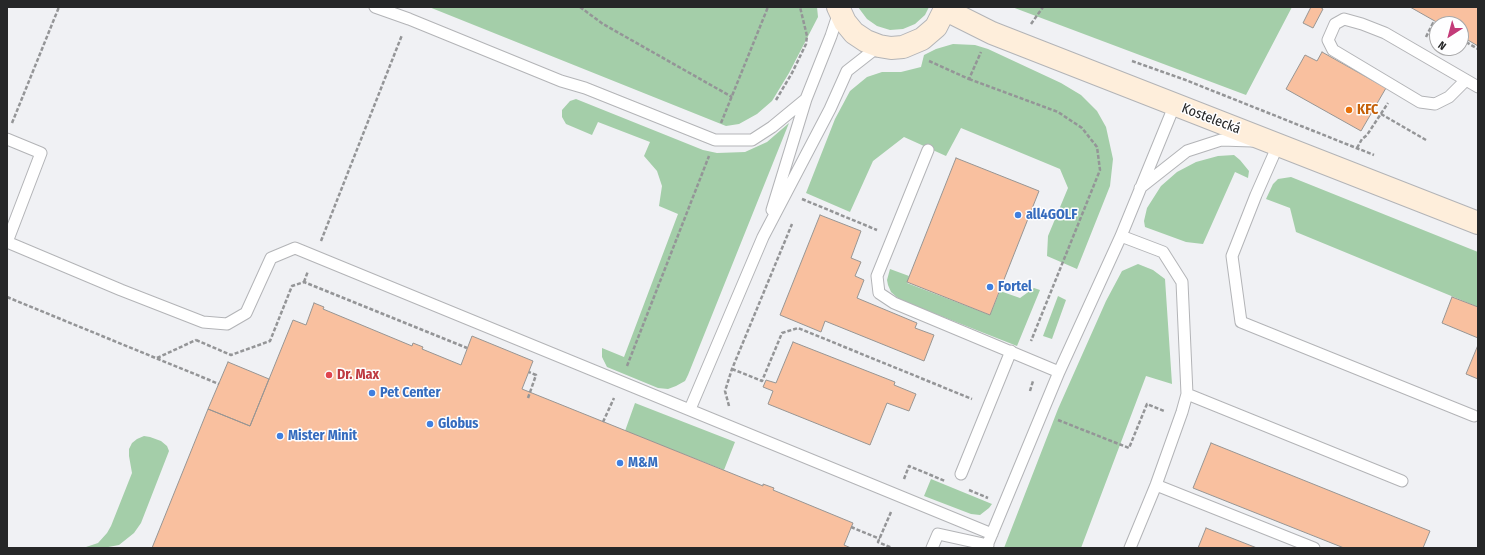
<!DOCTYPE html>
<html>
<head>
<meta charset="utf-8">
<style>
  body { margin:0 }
  #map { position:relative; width:1485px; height:555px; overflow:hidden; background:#f0f1f4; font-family:"Fira Sans Condensed",sans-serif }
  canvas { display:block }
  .frame { position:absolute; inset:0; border:8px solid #262728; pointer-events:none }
  .north { position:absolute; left:1429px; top:16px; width:40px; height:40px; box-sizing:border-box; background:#fefeff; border:1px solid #a8a8a9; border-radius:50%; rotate:216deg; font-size:11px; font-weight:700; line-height:16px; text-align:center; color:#262728 }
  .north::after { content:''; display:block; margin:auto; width:14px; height:18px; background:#c33b79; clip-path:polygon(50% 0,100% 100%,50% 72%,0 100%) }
</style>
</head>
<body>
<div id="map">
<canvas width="1485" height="555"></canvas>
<div class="frame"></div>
<div class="north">N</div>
</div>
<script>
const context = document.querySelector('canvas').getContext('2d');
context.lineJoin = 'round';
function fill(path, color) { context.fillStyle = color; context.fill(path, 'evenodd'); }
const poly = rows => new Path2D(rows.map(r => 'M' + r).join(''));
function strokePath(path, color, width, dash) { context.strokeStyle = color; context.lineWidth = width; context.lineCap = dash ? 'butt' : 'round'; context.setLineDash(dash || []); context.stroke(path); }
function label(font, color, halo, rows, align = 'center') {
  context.font = font + ' "Fira Sans Condensed",sans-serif'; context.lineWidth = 3; context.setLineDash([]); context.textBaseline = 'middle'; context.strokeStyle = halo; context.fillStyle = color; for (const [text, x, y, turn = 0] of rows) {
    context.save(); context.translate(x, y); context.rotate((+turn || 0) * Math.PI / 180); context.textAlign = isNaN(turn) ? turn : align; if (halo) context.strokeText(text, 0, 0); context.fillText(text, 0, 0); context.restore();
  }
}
const green = poly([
  [429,7,817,7,818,17,789,73,772,101,757,114,739,124,726,126],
  [858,7,929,7,925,15,915,24,903,29,890,30,877,26,867,19],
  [1012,7,1292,7,1246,95],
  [953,44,975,45,988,49,1061,83,1081,95,1097,111,1106,127,1113,159,1110,186,1077,269,1047,256,1048,236,1068,188,1060,169,961,128,946,156,904,137,873,161,850,212,806,193,835,119,850,91,867,77,882,72,901,72,921,67,924,55,936,49],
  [576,99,703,150,717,153,745,152,767,142,789,123,688,375,685,381,676,386,668,389,658,388,607,367,602,357,602,348,624,357,678,214,659,206,662,186,657,171,644,156,650,142,598,122,592,135,566,124,562,117,562,110,570,101],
  [1234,155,1240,160,1249,171,1248,178,1235,172,1203,244,1186,242,1145,227,1144,221,1147,208,1161,186,1177,172,1196,162,1218,156],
  [1291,177,1478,252,1478,307,1296,232,1290,208,1266,199,1273,184,1278,179],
  [1138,264,1153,270,1165,279,1172,384,1146,376,1081,548,1004,548,1058,409,1106,301,1122,271],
  [890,269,909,276,907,283,990,315,1000,291,1020,298,1034,288,1040,290,1017,346,900,300,891,292,888,285,887,280],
  [1058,296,1066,300,1052,339,1043,336],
  [635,403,735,442,724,470,625,431],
  [144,436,150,437,161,441,167,446,169,451,141,523,134,533,119,545,103,548,83,548,98,543,107,533,111,526,132,473,129,456,129,449,132,443,137,439],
  [931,479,992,504,989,508,980,515,971,514,924,496]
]);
const building = poly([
  [1311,7,1320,7,1323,9,1313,28,1303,23,1311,7],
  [1410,7,1478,7,1478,46,1461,36,1461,24,1440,24,1410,7],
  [1322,52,1386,88,1361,131,1286,89,1305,55,1317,61,1322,52],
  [956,158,1039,191,990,315,907,282,956,158],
  [820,215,861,231,851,258,861,262,855,276,864,280,857,298,917,323,915,328,934,335,924,361,825,321,821,332,780,315,820,215],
  [1452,297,1478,307,1478,338,1442,323,1452,297],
  [314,303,324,307,323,309,412,346,413,343,423,347,422,349,461,365,472,336,533,361,522,389,763,486,763,484,774,488,773,490,853,523,844,545,851,548,152,548,208,409,250,426,293,320,306,325,314,303],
  [793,342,895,382,894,385,916,394,909,411,887,403,870,445,768,404,773,391,763,387,766,380,776,383,793,342],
  [1478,345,1478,379,1466,374,1478,345],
  [228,362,269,379,250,426,208,409,228,362],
  [1211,443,1430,531,1423,548,1344,548,1193,488,1211,443],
  [1206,528,1257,548,1198,548,1206,528]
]);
const path = poly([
  [580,7,603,24,732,97],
  [1031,24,1043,7],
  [1426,37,1433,23,1437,25],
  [1461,39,1478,49],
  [929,61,969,79,981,52],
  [1132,61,1183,79,1374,155],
  [969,79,1058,112,1082,128,1097,147,1100,170,1031,341],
  [776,100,792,73,806,44,807,36,800,7],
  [1381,114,1426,140],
  [12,123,59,7],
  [721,123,768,7],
  [1357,148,1362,139,1367,135,1388,103],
  [802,199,877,230],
  [321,241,402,35],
  [304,282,308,271],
  [7,297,219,384],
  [196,340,231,355,270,341,292,286,304,282,467,348],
  [157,358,196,340],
  [627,366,709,156],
  [732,369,762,381,782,333,798,328,972,399],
  [1030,391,1033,381],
  [528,398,536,375,529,372],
  [729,406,725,391,732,369,792,224],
  [1058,420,1129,448,1147,404,1164,411],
  [603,422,614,398],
  [904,479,909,466,945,481],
  [969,490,988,498],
  [891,512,878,542,892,548],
  [851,527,880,539]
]);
const service = poly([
  [375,7,409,19,561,81,585,88,715,140,752,140,772,127,806,99],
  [1466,80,1449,97,1435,104,1420,102,1333,50,1328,40,1335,24,1344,19,1362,24,1385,33,1466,80,1478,87],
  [7,139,41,153,7,242],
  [1278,145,1256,195,1232,256,1241,322,1474,416],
  [928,150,877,276,879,293,894,303,1059,372],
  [1140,188,1187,151,1221,140,1252,141],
  [772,210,806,99,831,36,839,12],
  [1121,236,1163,252,1182,282,1187,394,1182,412,1156,485,1130,548],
  [7,242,121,290,203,322,227,324,246,313,271,258,295,248,992,534],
  [1187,394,1402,481],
  [690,409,763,237,830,109,847,71,879,46],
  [961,474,1011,351],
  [1156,485,1314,548],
  [932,548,938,534,988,545],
  [986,548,1059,372,1121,236,1175,104]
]);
const secondary = poly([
  [838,7,845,22,854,33,866,41,879,46,891,48,903,47,922,39,936,27,946,7],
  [946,10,992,33,1478,223]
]);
const markers = [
  [1349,110,4,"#e8710a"],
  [1018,215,4,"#3f7fe0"],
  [990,287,4,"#3f7fe0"],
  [329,375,4,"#e0444e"],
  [372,393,4,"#3f7fe0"],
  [430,424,4,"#3f7fe0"],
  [280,436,4,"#3f7fe0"],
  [620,463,4,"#3f7fe0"]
];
const foodNames = [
  ["KFC",1357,110]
];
const streetNames = [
  ["Kostelecká",1211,119,21]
];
const shopNames = [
  ["all4GOLF",1026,215],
  ["Fortel",998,287],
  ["Pet Center",380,393],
  ["Globus",438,424],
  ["Mister Minit",288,436],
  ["M&M",628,463]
];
const healthNames = [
  ["Dr. Max",337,375]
];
fill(green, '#a4cea9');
fill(building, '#f9c09f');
strokePath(building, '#979593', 1);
strokePath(service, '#b3b4b7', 13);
strokePath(secondary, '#b3b4b7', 24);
strokePath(path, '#949597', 2.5, [4, 2]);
strokePath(service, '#fff', 11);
strokePath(secondary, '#feeedb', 22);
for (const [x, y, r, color] of markers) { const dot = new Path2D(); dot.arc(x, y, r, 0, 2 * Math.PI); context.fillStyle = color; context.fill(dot); strokePath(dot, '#fefeff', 1.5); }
label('bold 14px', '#c56008', '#fefeff', foodNames, 'left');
label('14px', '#262728', '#fefeff', streetNames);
label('bold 14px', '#366cbe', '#fefeff', shopNames, 'left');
label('bold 14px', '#be3a42', '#fefeff', healthNames, 'left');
</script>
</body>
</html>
